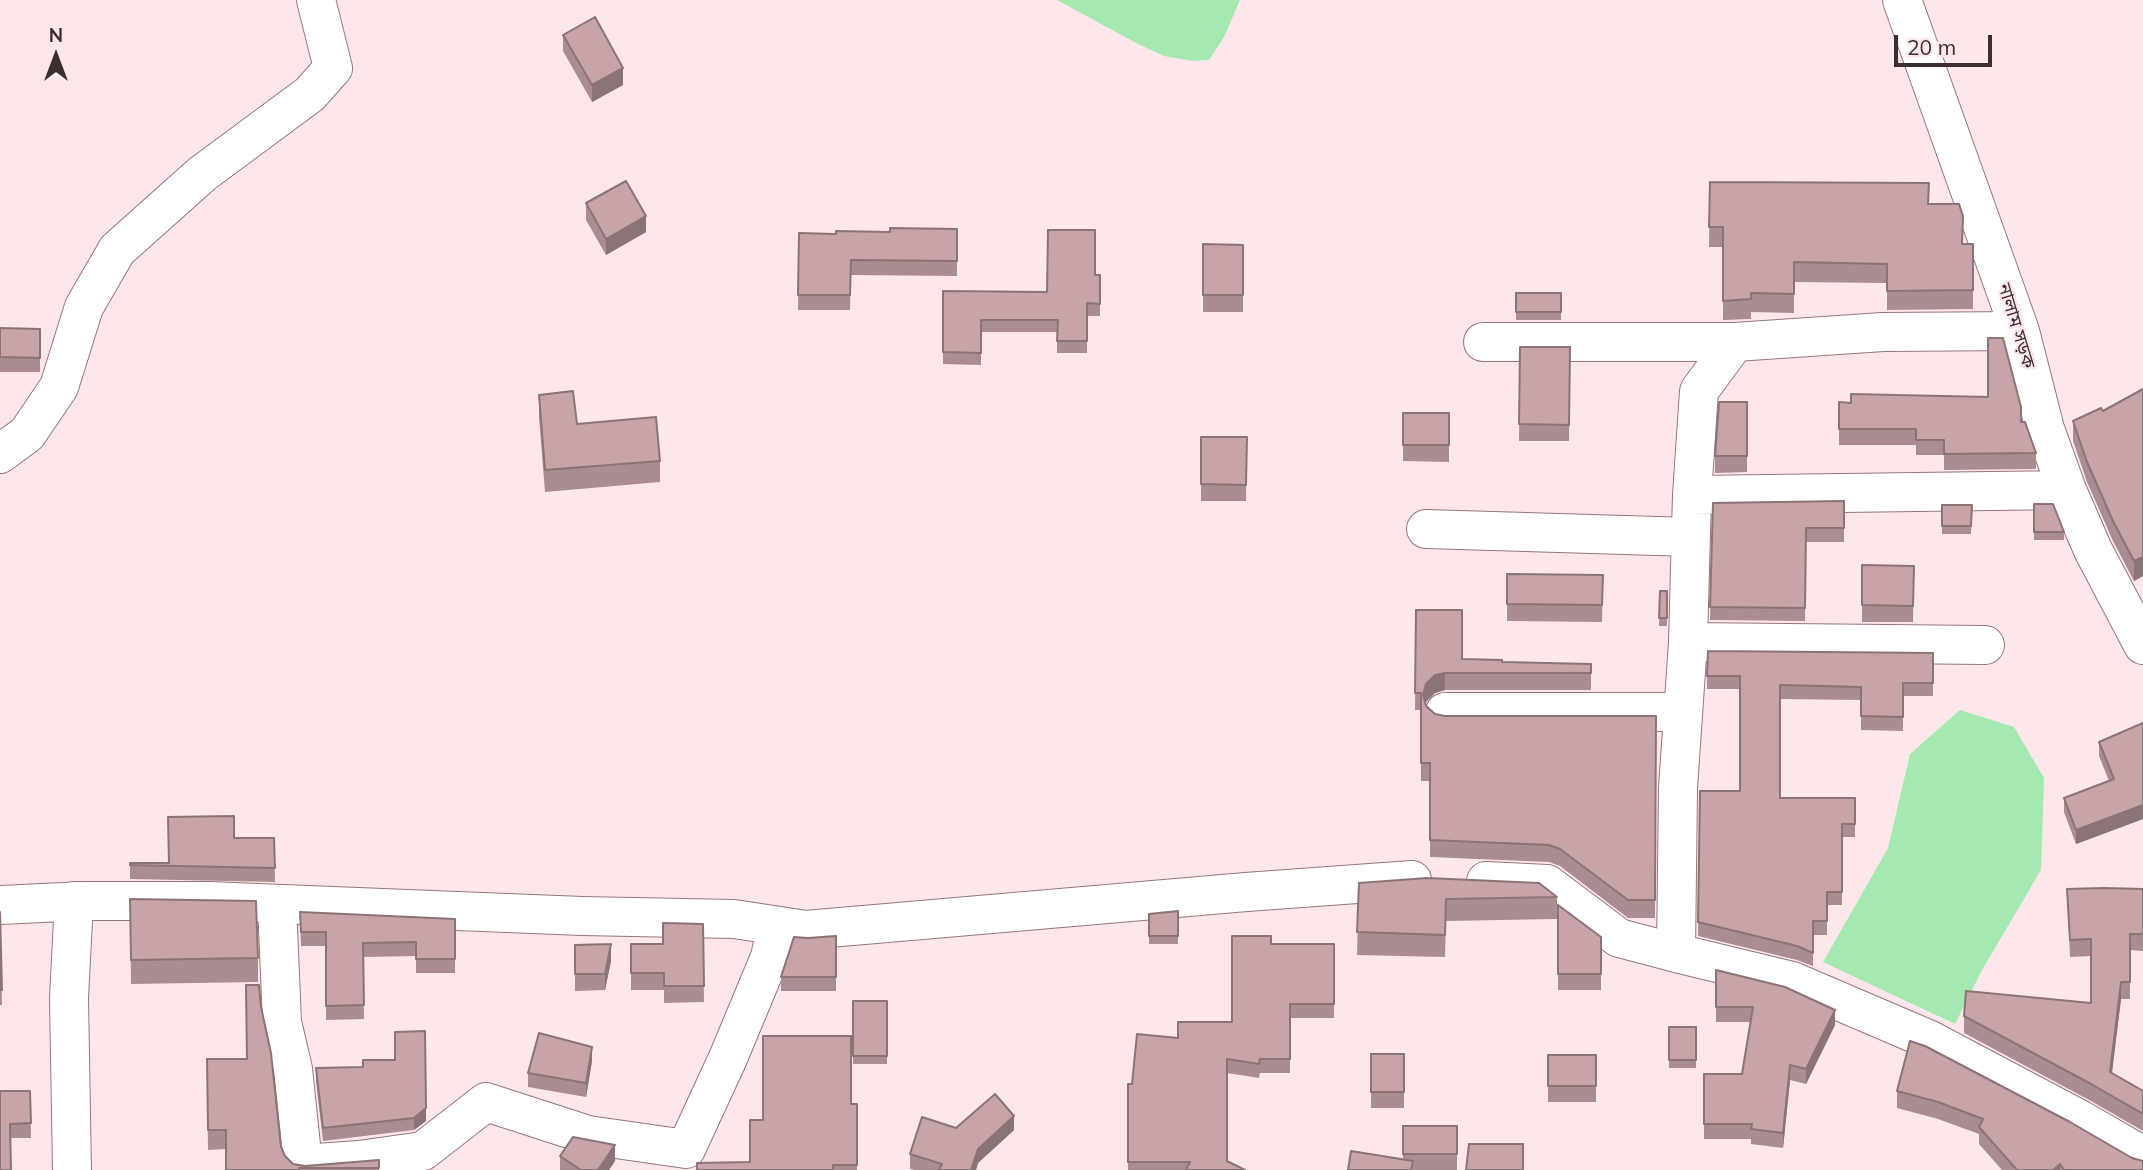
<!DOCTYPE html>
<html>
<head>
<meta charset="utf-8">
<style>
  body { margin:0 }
  #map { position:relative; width:2143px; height:1170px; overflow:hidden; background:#fee7ea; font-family:Mulish,sans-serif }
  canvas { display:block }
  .north { position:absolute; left:21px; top:21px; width:70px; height:70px; -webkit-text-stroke:5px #fee7ea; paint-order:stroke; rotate:0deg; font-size:19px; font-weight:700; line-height:28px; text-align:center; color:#3c2e30 }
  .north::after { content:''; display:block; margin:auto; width:24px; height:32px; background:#3c2e30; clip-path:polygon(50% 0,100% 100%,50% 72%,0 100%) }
  .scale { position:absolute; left:1894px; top:35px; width:98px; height:32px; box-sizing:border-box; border:4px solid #3c2e30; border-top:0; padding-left:9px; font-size:21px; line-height:24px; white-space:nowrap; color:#3c2e30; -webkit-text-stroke:5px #fee7ea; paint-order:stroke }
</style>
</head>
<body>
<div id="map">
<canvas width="2143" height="1170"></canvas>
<div class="north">N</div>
<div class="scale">20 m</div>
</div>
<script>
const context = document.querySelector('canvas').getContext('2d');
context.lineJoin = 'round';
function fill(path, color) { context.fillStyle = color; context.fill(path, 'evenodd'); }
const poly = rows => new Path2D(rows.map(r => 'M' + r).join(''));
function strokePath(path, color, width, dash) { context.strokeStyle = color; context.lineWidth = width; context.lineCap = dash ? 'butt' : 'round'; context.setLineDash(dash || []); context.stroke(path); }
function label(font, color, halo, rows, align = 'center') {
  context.font = font + ' Mulish,"Noto Sans Bengali",sans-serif'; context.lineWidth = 5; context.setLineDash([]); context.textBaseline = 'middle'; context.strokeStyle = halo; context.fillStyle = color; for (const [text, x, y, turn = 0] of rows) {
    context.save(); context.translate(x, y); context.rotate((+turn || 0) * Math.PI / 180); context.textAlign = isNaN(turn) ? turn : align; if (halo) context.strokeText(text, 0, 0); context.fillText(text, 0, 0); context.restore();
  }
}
const water = poly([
  [1057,0,1240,0,1224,37,1209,60,1192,61,1164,56,1138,44],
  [1960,710,2014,727,2044,778,2041,870,1982,970,1955,1024,1823,962,1888,848,1910,754]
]);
const minor = poly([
  [1902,0,2020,331,2045,429,2067,490,2093,550,2143,645],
  [2020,331,1883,332,1735,342,1699,391,1692,495,1688,642,1678,788,1676,953,1792,981,1930,1040,2081,1120,2143,1156],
  [1483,342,1735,342],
  [0,454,27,434,59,387,84,307,117,250,202,174,310,94,333,68,316,0],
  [1692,495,2067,490],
  [1426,529,1691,537],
  [1688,642,1985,645],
  [1445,712,1683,712],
  [1486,881,1547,884,1619,938,1676,953],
  [277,904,282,1022,293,1069,303,1164,359,1160,423,1151,486,1102,588,1135,686,1149,728,1058,770,957,777,926],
  [0,905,84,901,208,901,582,916,734,919,806,930,1246,892,1412,880],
  [72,1170,69,998,74,901]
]);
const wall = poly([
  [563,35,623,85,592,102,563,51],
  [1710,182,1929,204,1963,244,1973,244,1973,309,1887,310,1887,283,1794,282,1794,313,1751,312,1751,319,1723,320,1723,247,1709,247],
  [586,203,646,232,606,255,586,220],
  [957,229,957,276,851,275,850,310,798,310,799,233,836,234],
  [1203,244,1243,245,1243,312,1203,312],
  [1095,275,1100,275,1100,316,1087,316,1087,353,1057,353,1057,332,981,332,981,365,943,364,943,291,1047,292],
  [1516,293,1561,293,1561,320,1516,320],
  [0,328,40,329,40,372,0,372],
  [1520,347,1570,347,1569,441,1519,441],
  [2143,389,2143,576,2134,581,2113,541,2087,482,2073,441,2073,421,2103,411],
  [539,395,577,424,660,461,660,482,545,492,539,417],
  [1988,397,2021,422,2036,453,2036,469,1944,470,1944,455,1916,455,1916,445,1839,445,1839,402,1851,403],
  [1747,402,1747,472,1715,473,1715,456],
  [1403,413,1449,413,1449,462,1403,461],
  [1201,437,1247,437,1246,501,1201,501],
  [1844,501,1844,542,1806,542,1805,621,1710,620,1713,503],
  [2034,504,2064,532,2064,540,2034,540],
  [1942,505,1972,505,1971,534,1942,534],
  [1862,565,1914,566,1913,622,1862,622],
  [1507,574,1603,575,1602,622,1507,621],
  [1660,591,1667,591,1667,626,1659,626],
  [1416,610,1462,659,1502,662,1591,664,1591,690,1445,690,1435,693,1426,702,1426,706,1435,714,1445,716,1656,716,1655,918,1628,918,1560,866,1549,862,1430,857,1430,781,1421,781,1421,710,1415,710],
  [1933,653,1933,696,1903,696,1903,731,1861,730,1861,700,1780,699,1780,798,1855,798,1855,837,1842,837,1842,905,1827,905,1827,935,1813,935,1813,966,1797,960,1698,936,1700,791,1740,791,1740,689,1707,689,1707,676],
  [2099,742,2143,819,2076,844,2064,812,2064,798,2109,781,2099,756],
  [234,838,274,838,275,882,130,879,130,863,169,863],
  [1359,883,1557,897,1557,919,1446,921,1445,957,1357,955],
  [2067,889,2143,889,2143,951,2130,950,2130,999,2121,999,2112,1073,2143,1091,2143,1131,2091,1101,1964,1033,1964,1016,2091,1003,2091,956,2070,957],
  [130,899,258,958,258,982,131,984],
  [1558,905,1601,937,1601,990,1558,990],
  [1178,911,1178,944,1149,944,1149,914],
  [0,912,2,1005,0,1005],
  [300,912,455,919,455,973,416,973,416,956,363,957,364,1019,326,1020,326,946,301,946],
  [703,924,704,1002,664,1003,664,990,631,990,631,944,663,944],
  [836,936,836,991,781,991,781,977,808,938],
  [1271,944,1334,944,1334,1018,1290,1018,1290,1073,1260,1073,1259,1078,1227,1073,1227,1161,1245,1170,1128,1170,1128,1084,1132,1084,1178,1038,1232,1022],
  [575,945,611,961,605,990,575,991],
  [1716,970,1835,1025,1806,1084,1790,1080,1783,1148,1751,1144,1751,1139,1704,1139,1704,1074,1742,1074,1751,1022,1716,1022],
  [853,1001,887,1001,887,1064,853,1064],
  [261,1007,281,1147,285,1156,293,1164,305,1166,379,1160,379,1170,226,1170,226,1149,208,1150,207,1059,246,1059],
  [1669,1027,1696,1027,1696,1068,1669,1068],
  [1910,1041,2143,1170,2002,1170,1979,1144,1979,1134,1938,1119,1897,1108,1897,1091],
  [1371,1054,1404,1054,1404,1108,1371,1108],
  [1548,1055,1596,1055,1596,1102,1548,1102],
  [592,1061,586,1097,528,1087,528,1073],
  [316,1068,426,1121,414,1130,323,1141,316,1081],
  [0,1091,30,1091,31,1138,11,1138],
  [851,1104,857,1104,857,1170,697,1170,750,1162,763,1120],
  [1403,1126,1457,1126,1457,1170,1348,1170,1403,1160],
  [956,1128,1014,1130,978,1163,976,1170,915,1170,910,1169,910,1154],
  [560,1156,615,1161,609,1170,560,1170]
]);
const shadedWall = poly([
  [623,68,623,85,592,102,592,85],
  [646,216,646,232,606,255,606,239],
  [2143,557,2143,576,2134,581,2134,561],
  [1445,673,1445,690,1435,693,1426,702,1423,713,1423,695,1426,684,1435,675],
  [2143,805,2143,819,2076,844,2076,830],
  [611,944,611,961,605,990,605,974],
  [2121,982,2121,999,2110,1088,2110,1072],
  [1835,1010,1835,1025,1806,1084,1806,1069],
  [592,1047,592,1061,586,1097,586,1083],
  [1790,1065,1790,1080,1783,1148,1783,1133],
  [426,1108,426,1121,414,1130,414,1118],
  [1014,1116,1014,1130,978,1163,976,1170,971,1170,978,1149],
  [615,1145,615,1161,609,1170,598,1170],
  [2060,1164,2060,1170,2053,1170]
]);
const building = poly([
  [595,17,623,68,592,85,563,35,595,17],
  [626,181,646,216,606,239,586,203,626,181],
  [1710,182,1929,183,1928,204,1959,204,1963,216,1962,244,1973,244,1973,290,1887,291,1887,264,1794,262,1794,294,1751,293,1751,299,1723,301,1723,227,1709,227,1710,182],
  [890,228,957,229,957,261,851,260,850,295,798,295,799,233,836,234,836,231,890,232,890,228],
  [1048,230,1095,230,1095,275,1100,275,1100,304,1087,303,1087,341,1057,341,1058,320,981,320,981,353,943,352,943,291,1047,292,1048,230],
  [1203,244,1243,245,1243,295,1203,295,1203,244],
  [1516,293,1561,293,1561,312,1516,312,1516,293],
  [0,328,40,329,40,358,0,357,0,328],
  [1988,338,2003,338,2021,407,2021,422,2025,422,2036,453,1944,454,1944,440,1916,440,1916,429,1839,429,1839,402,1851,403,1851,394,1988,397,1988,338],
  [1520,347,1570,347,1569,425,1519,424,1520,347],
  [2143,389,2143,557,2134,561,2113,521,2087,462,2073,421,2101,408,2103,411,2143,389],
  [573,391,577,424,656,417,660,461,545,470,539,395,573,391],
  [1719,402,1747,402,1747,456,1715,456,1719,402],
  [1403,413,1449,413,1449,445,1403,445,1403,413],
  [1201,437,1247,437,1246,485,1201,484,1201,437],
  [1844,501,1844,528,1806,528,1805,608,1710,607,1713,503,1844,501],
  [2034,504,2053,504,2064,532,2034,532,2034,504],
  [1942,505,1972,505,1971,526,1942,526,1942,505],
  [1862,565,1914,566,1913,606,1862,605,1862,565],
  [1507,574,1603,575,1602,605,1507,604,1507,574],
  [1660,591,1667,591,1667,618,1659,618,1660,591],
  [1416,610,1462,610,1462,659,1502,660,1502,662,1591,664,1591,673,1445,673,1435,675,1426,684,1423,695,1426,706,1435,714,1445,716,1656,716,1655,900,1628,900,1560,849,1549,845,1430,840,1430,763,1421,763,1421,693,1415,693,1416,610],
  [1708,651,1933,653,1933,683,1903,683,1903,717,1861,716,1861,687,1780,685,1780,798,1855,798,1855,824,1842,824,1842,892,1827,892,1827,921,1813,921,1813,953,1797,946,1698,922,1700,791,1740,791,1740,676,1707,676,1708,651],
  [2143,723,2143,805,2076,830,2064,798,2114,779,2099,742,2143,723],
  [234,816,234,838,274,838,275,868,130,865,130,863,169,863,168,817,234,816],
  [1427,878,1539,883,1557,897,1446,899,1445,935,1357,932,1359,883,1427,878],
  [2104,888,2143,889,2143,934,2130,934,2130,982,2121,982,2110,1072,2143,1091,2143,1114,2091,1084,1964,1016,1966,991,2091,1003,2091,939,2070,940,2067,889,2104,888],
  [130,899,256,901,258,958,131,960,130,899],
  [1558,905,1601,937,1601,974,1558,974,1558,905],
  [1178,911,1178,936,1149,936,1149,914,1178,911],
  [0,912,2,990,0,990,0,912],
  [300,912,455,919,455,959,416,959,416,942,363,943,364,1005,326,1006,326,932,301,932,300,912],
  [663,923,703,924,704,986,664,986,664,973,631,973,631,944,663,944,663,923],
  [836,936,836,977,781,977,794,937,808,938,836,936],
  [1232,936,1271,936,1271,944,1334,944,1334,1004,1290,1004,1290,1059,1260,1059,1259,1064,1227,1059,1227,1161,1245,1170,1186,1170,1190,1162,1128,1162,1128,1084,1132,1084,1137,1034,1178,1038,1178,1022,1232,1022,1232,936],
  [611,944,605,974,575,974,575,945,611,944],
  [1716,970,1785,987,1835,1010,1806,1069,1790,1065,1783,1133,1751,1129,1752,1124,1704,1124,1704,1074,1742,1074,1753,1007,1716,1007,1716,970],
  [246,985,259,985,261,1007,271,1053,281,1147,285,1156,293,1164,305,1166,379,1160,379,1168,299,1168,299,1170,226,1170,226,1130,208,1130,207,1059,247,1059,246,985],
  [853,1001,887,1001,887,1056,853,1056,853,1001],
  [1669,1027,1696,1027,1696,1060,1669,1060,1669,1027],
  [425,1031,426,1108,414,1118,323,1128,316,1068,363,1067,363,1060,395,1060,395,1032,425,1031],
  [539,1033,592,1047,586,1083,528,1073,539,1033],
  [763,1036,851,1036,851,1104,857,1104,857,1165,833,1165,833,1170,697,1170,697,1163,750,1162,750,1120,763,1120,763,1036],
  [1910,1041,1925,1046,2070,1122,2132,1158,2143,1161,2143,1170,2064,1170,2060,1164,2053,1170,2017,1170,1979,1127,1983,1119,1938,1102,1897,1091,1910,1041],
  [1371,1054,1404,1054,1404,1092,1371,1092,1371,1054],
  [1548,1055,1596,1055,1596,1086,1548,1086,1548,1055],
  [0,1091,30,1091,31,1123,10,1124,11,1170,0,1170,0,1091],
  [995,1094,1014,1116,978,1149,971,1170,939,1170,942,1164,910,1154,922,1117,956,1128,995,1094],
  [1403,1126,1457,1126,1457,1154,1403,1154,1403,1126],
  [573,1137,615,1145,598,1170,581,1170,560,1156,573,1137],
  [1469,1144,1523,1144,1523,1170,1466,1170,1469,1144],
  [1351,1151,1413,1161,1411,1170,1348,1170,1351,1151]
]);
const streetNames = [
  ["নালাম সড়ক",2016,326,73]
];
fill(water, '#a6e8b1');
strokePath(minor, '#97767b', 40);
strokePath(minor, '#fff', 38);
fill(wall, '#aa8d90');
fill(shadedWall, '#8b7376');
fill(building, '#c6a4a8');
strokePath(building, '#8b7376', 2);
label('18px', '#3c2e30', '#fee7ea', streetNames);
</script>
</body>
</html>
